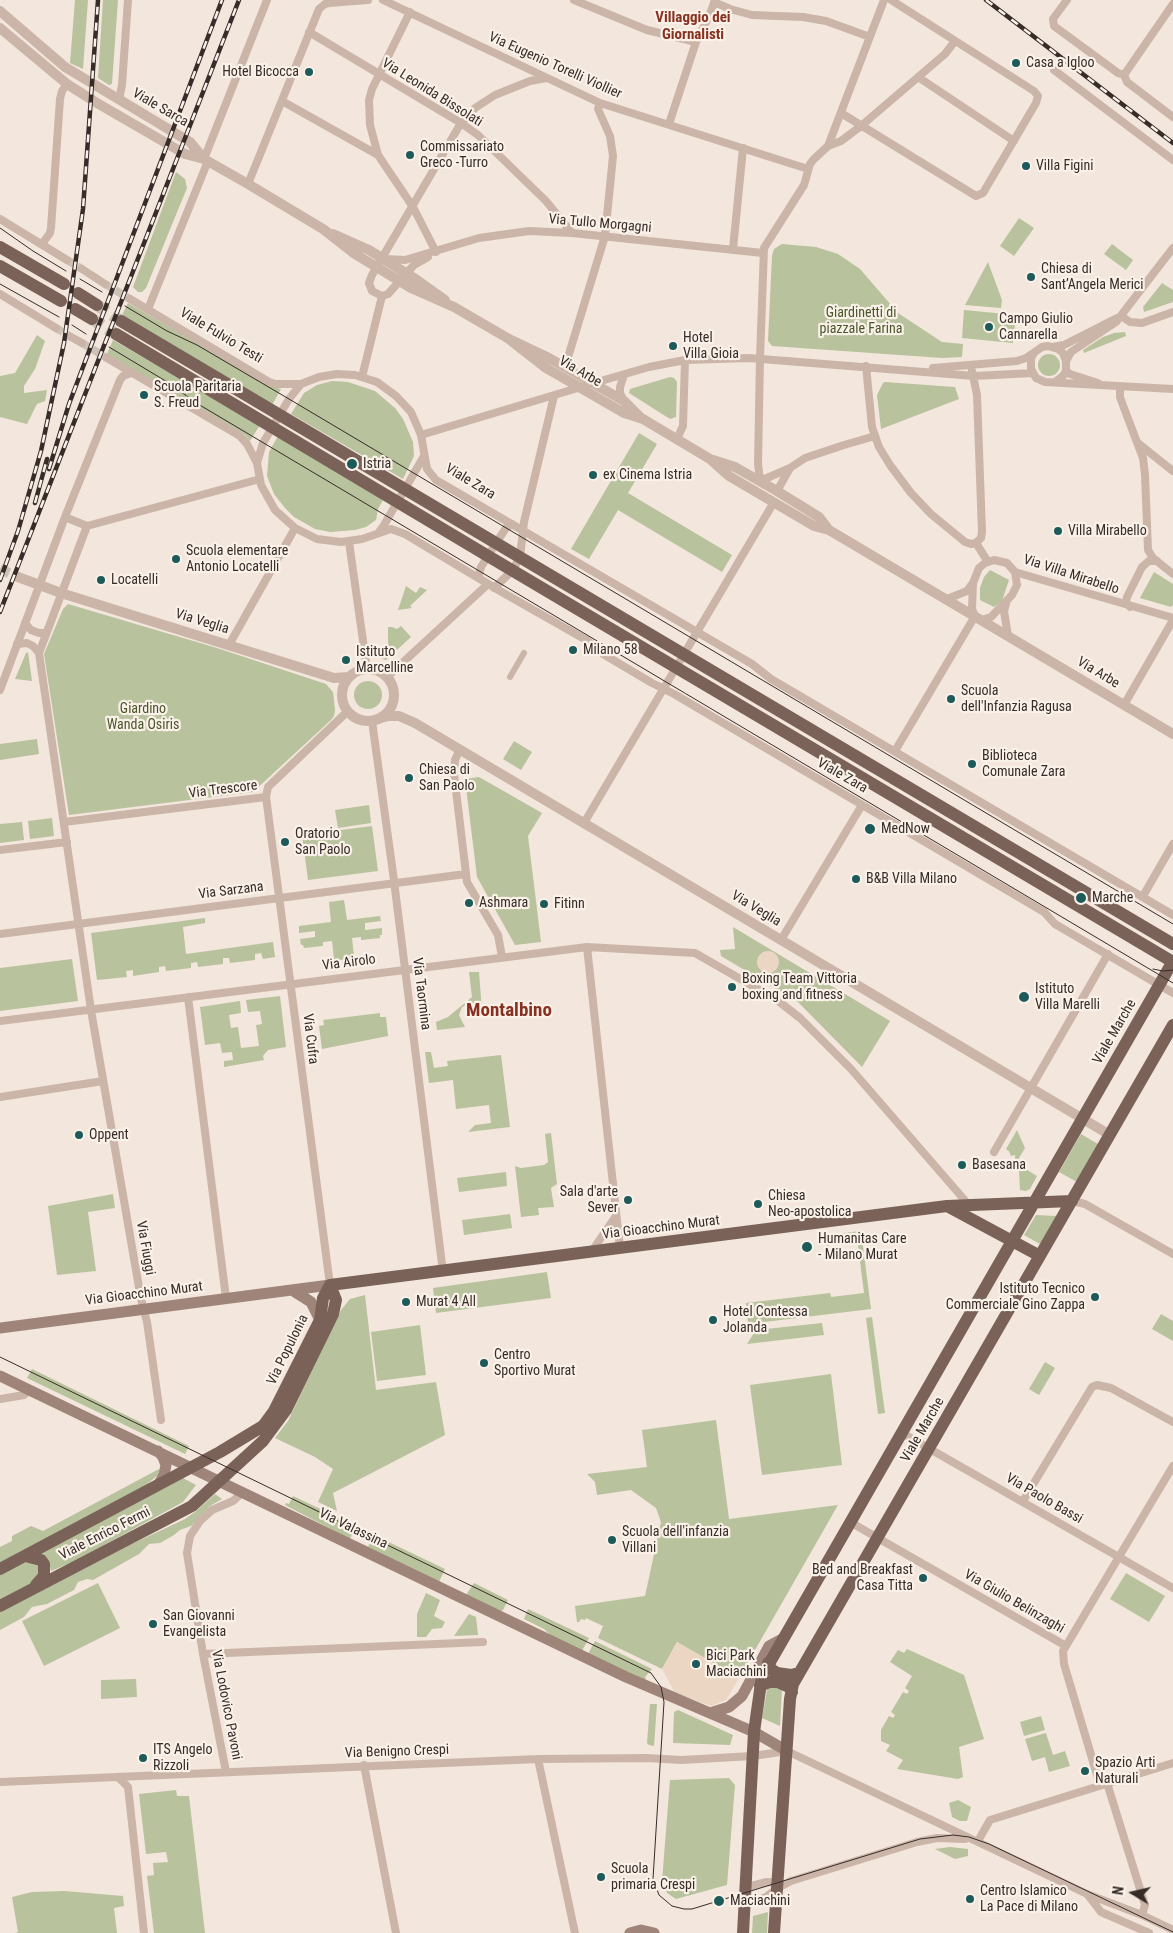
<!DOCTYPE html>
<html>
<head>
<meta charset="utf-8">
<style>
  body { margin:0 }
  #map { position:relative; width:1173px; height:1933px; overflow:hidden; background:#f3e6dc; font-family:"Roboto Condensed",sans-serif }
  canvas { display:block }
  .north { position:absolute; left:1108px; top:1868px; width:50px; height:50px; -webkit-text-stroke:4px #faf1e9; paint-order:stroke; rotate:279deg; font-size:14px; font-weight:700; line-height:20px; text-align:center; color:#372c28 }
  .north::after { content:''; display:block; margin:auto; width:18px; height:22px; background:#372c28; clip-path:polygon(50% 0,100% 100%,50% 72%,0 100%) }
</style>
</head>
<body>
<div id="map">
<canvas width="1173" height="1933"></canvas>
<div class="north">N</div>
</div>
<script>
const context = document.querySelector('canvas').getContext('2d');
context.lineJoin = 'round';
function fill(path, color) { context.fillStyle = color; context.fill(path, 'evenodd'); }
const poly = rows => new Path2D(rows.map(r => 'M' + r).join(''));
function strokePath(path, color, width, dash) { context.strokeStyle = color; context.lineWidth = width; context.lineCap = dash ? 'butt' : 'round'; context.setLineDash(dash || []); context.stroke(path); }
function label(font, color, halo, rows, align = 'center') {
  context.font = font + ' "Roboto Condensed",sans-serif'; context.lineWidth = 4.5; context.setLineDash([]); context.textBaseline = 'middle'; context.strokeStyle = halo; context.fillStyle = color; for (const [text, x, y, turn = 0] of rows) {
    context.save(); context.translate(x, y); context.rotate((+turn || 0) * Math.PI / 180); context.textAlign = isNaN(turn) ? turn : align; if (halo) context.strokeText(text, 0, 0); context.fillText(text, 0, 0); context.restore();
  }
}
const green = poly([
  [75,0,88,0,83,69,70,63],
  [103,0,118,0,112,84,109,85,98,78],
  [176,172,185,179,187,188,146,288,142,292,138,292,133,287],
  [1019,218,1034,228,1014,256,1000,246],
  [782,244,816,247,838,254,860,269,898,313,942,342,963,344,962,357,942,358,772,346,768,341,772,256,774,249],
  [1112,244,1133,260,1126,270,1104,254],
  [988,262,1002,300,1001,308,965,305],
  [1162,283,1173,290,1173,302,1144,312,1143,307],
  [128,303,273,387,281,389,272,405,122,315],
  [964,310,1016,315,1013,343,962,338],
  [1125,332,1126,336,1084,353,1083,350,1103,337,1114,333],
  [37,335,45,341,35,369,24,386,24,393,47,390,45,401,37,404,27,424,0,417,0,376,15,373],
  [113,340,260,425,250,441,244,434,107,354],
  '1038 365a11 11 0 1 1 22 0a11 11 0 1 1-22 0Z',
  [670,377,674,378,677,382,676,417,670,419,629,393,630,389],
  [332,381,348,382,375,391,395,408,403,419,413,442,414,456,403,479,291,414,304,393,317,385],
  [885,382,955,387,959,399,881,429,877,395,883,383],
  [639,433,657,444,628,493,732,555,722,572,618,510,589,559,571,549],
  [278,436,383,500,378,509,376,520,366,527,355,530,330,532,315,529,294,517,285,508,274,494,267,476,269,452],
  [990,570,1009,580,1002,601,994,607,980,600,980,588,984,577],
  [1154,572,1173,584,1173,605,1171,607,1140,598],
  [406,586,416,593,420,587,427,590,410,606,412,608,398,610],
  [68,604,217,648,326,684,333,692,335,710,334,716,331,720,253,792,69,815,44,654,63,609],
  [401,626,411,637,386,660,374,656,373,649,388,647,388,627,392,627,397,629],
  [28,652,32,681,15,679,26,653],
  '354 695a14 14 0 1 1 28 0a14 14 0 1 1-28 0Z',
  [37,739,39,754,0,760,0,744],
  [514,741,532,752,521,770,503,759],
  [479,777,542,813,528,836,541,942,515,945,477,877,465,779],
  [369,805,371,823,338,828,335,810],
  [52,818,54,836,30,839,28,821],
  [22,822,24,840,0,843,0,824],
  [372,826,378,871,308,880,302,835],
  [344,900,347,920,380,916,381,921,365,923,365,930,382,928,382,935,380,935,380,938,361,940,361,937,352,938,355,965,351,966,350,959,339,960,340,967,335,968,332,941,323,942,323,946,304,948,303,945,301,945,300,939,315,937,315,931,299,933,299,926,331,922,329,902],
  [205,918,205,923,183,927,186,954,273,942,275,957,263,959,261,953,255,954,255,960,230,963,229,958,223,958,223,964,198,967,197,962,191,963,191,968,166,971,165,966,159,967,159,972,133,976,133,970,126,971,127,977,97,980,91,933],
  [733,927,890,1021,862,1067,798,1002,721,956,720,950,735,949],
  [72,959,78,1001,0,1011,0,968],
  [469,972,479,972,482,1011,475,1005,466,1005,462,1007,459,1015,465,1027,437,1030,436,1022,448,1017,472,997],
  [280,996,286,1047,268,1050,263,1056,264,1060,224,1067,224,1061,233,1060,232,1052,222,1053,220,1043,205,1045,200,1007,240,1001,241,1013,229,1015,231,1028,238,1027,241,1048,259,1046,256,1025,262,1024,260,1011,248,1012,246,1000],
  [380,1013,380,1017,386,1017,388,1036,322,1049,319,1026,324,1025,323,1020],
  [425,1052,431,1052,434,1068,448,1066,447,1061,501,1055,510,1127,468,1132,475,1125,491,1123,489,1105,456,1109,453,1080,429,1083],
  [1017,1130,1025,1148,1016,1163,1037,1176,1030,1189,1026,1191,1020,1190,1019,1171,1016,1171,1015,1155,1011,1156,1009,1151,1006,1149],
  [551,1133,557,1184,551,1188,554,1207,538,1208,539,1215,521,1217,515,1166,521,1168,544,1165,548,1162,545,1134],
  [1081,1134,1098,1144,1077,1182,1059,1172],
  [506,1172,507,1186,459,1192,457,1178],
  [113,1194,115,1208,88,1212,96,1271,57,1275,48,1206],
  [510,1214,512,1228,464,1235,462,1220],
  [1036,1215,1057,1216,1040,1244,1024,1235],
  [861,1231,871,1309,748,1324,746,1303,830,1293,831,1297,864,1293,858,1245,853,1238,846,1234,838,1235,830,1241,827,1251,826,1244,818,1245,818,1236],
  [547,1272,551,1298,436,1313,433,1288],
  [365,1295,376,1390,436,1382,445,1435,333,1493,337,1511,318,1502,333,1469,315,1457,275,1438,288,1421,341,1310,350,1299],
  [1161,1314,1173,1321,1173,1341,1152,1329],
  [872,1317,885,1413,878,1414,866,1318],
  [822,1323,824,1335,747,1344,756,1330],
  [420,1325,426,1375,377,1381,371,1332],
  [1045,1362,1055,1368,1039,1395,1029,1389],
  [32,1369,189,1446,185,1454,27,1378],
  [831,1374,842,1465,762,1475,750,1385],
  [716,1420,729,1519,838,1505,739,1678,677,1642,662,1669,598,1638,603,1626,586,1618,585,1620,581,1619,579,1622,577,1622,575,1606,645,1596,661,1522,656,1508,631,1490,597,1495,595,1482,587,1474,647,1467,642,1430],
  [159,1469,161,1471,158,1475,146,1485,0,1564,0,1547,12,1541,12,1536,31,1526,43,1531],
  [181,1477,196,1485,183,1502,75,1561,51,1571,48,1560,40,1553],
  [215,1494,222,1499,210,1506,191,1526,180,1530,174,1535,160,1543,149,1544,139,1554,93,1580,87,1579,78,1582,74,1590,47,1604,32,1607,24,1617,0,1630,0,1612,132,1544,185,1519,195,1512],
  [293,1496,356,1526,350,1539,285,1505,286,1503,289,1504],
  [374,1535,445,1569,439,1582,368,1547],
  [23,1562,37,1563,41,1571,40,1579,0,1601,0,1574],
  [1126,1573,1165,1596,1149,1622,1110,1599],
  [98,1583,120,1628,44,1666,22,1621],
  [474,1583,508,1600,503,1610,501,1611,466,1595],
  [426,1593,440,1600,434,1616,445,1622,442,1628,432,1629,426,1637,417,1637,417,1614],
  [528,1609,589,1638,582,1651,552,1637,544,1629,524,1619],
  [469,1614,476,1617,478,1635,454,1636],
  [595,1641,652,1669,645,1677,646,1679,644,1681,588,1654],
  [907,1649,964,1675,984,1739,959,1747,963,1777,958,1779,897,1769,903,1760,886,1751,890,1745,881,1741,881,1730,889,1716,893,1718,895,1715,891,1712,903,1692,907,1694,909,1691,905,1688,912,1676,890,1662,898,1650,904,1653],
  [136,1679,137,1697,101,1699,101,1680],
  [769,1687,782,1688,780,1726,762,1718,767,1690],
  [650,1704,657,1704,654,1746,649,1745,647,1743],
  [678,1710,733,1735,730,1745,673,1743,674,1712],
  [1041,1716,1045,1730,1024,1736,1020,1722],
  [1046,1733,1053,1755,1065,1751,1070,1766,1049,1772,1045,1757,1032,1761,1025,1739],
  [729,1778,735,1785,727,1885,676,1899,667,1893,662,1881,670,1780],
  [176,1790,177,1796,189,1796,205,1933,154,1933,147,1876,154,1875,153,1863,168,1862,166,1852,146,1854,139,1794],
  [958,1800,971,1807,967,1821,960,1821,952,1817,949,1803],
  [950,1847,968,1849,968,1856,955,1859,935,1849],
  [65,1891,123,1896,124,1906,114,1908,117,1933,15,1933,18,1932,12,1897,32,1892],
  [768,1912,767,1933,752,1933,753,1916]
]);
const plaza = poly([
  '757 962a11 11 0 1 1 22 0a11 11 0 1 1-22 0Z',
  [677,1642,739,1678,726,1700,711,1706,675,1693,662,1669]
]);
const minorTunnel = poly([
  [67,260,82,269],
  [105,284,130,299],
  [56,328,71,337],
  [82,343,107,358]
]);
const tertiaryTunnel = poly([
  [0,569,18,577]
]);
const primaryTunnel = poly([
  [97,305,121,321],
  [92,319,116,334]
]);
const pedestrian = poly([
  [510,677,524,653]
]);
const minor = poly([
  [383,0,600,103,808,169],
  [574,0,647,30,696,42],
  [1067,0,1053,19,1054,26,1118,73,1124,75],
  [714,2,730,9,752,15,803,17,826,21,870,37],
  [410,12,372,89,369,100,370,125,378,155,413,207,436,252],
  [309,32,461,123,478,135,546,201,572,233],
  [1054,70,1173,160],
  [1124,75,1173,4],
  [1124,75,1127,82,1173,117],
  [918,77,1014,141],
  [119,100,122,85,128,0],
  [282,101,378,155],
  [841,113,976,196,983,193,1036,103,1038,96,1034,91,891,0],
  [669,124,696,42,710,14,715,0],
  [828,146,884,0],
  [204,159,267,0],
  [248,184,319,9,325,4,329,3,368,0],
  [0,219,67,260],
  [42,244,50,233,51,228,60,99,62,91,67,84],
  [733,249,743,148],
  [428,257,414,265,388,294,382,296,372,291,369,283,372,275,461,123,475,108,495,95,530,81,546,78],
  [385,259,405,260,479,238,529,231,572,233,763,253],
  [82,269,105,284],
  [0,294,56,328],
  [130,299,269,382,275,384,301,384],
  [148,309,208,161],
  [1121,316,1130,322,1142,323,1173,312],
  [71,337,82,343],
  [1053,347,1064,345,1117,318],
  [1034,353,1031,358,1031,369,1036,378,1045,382,1173,389],
  [107,358,240,436,247,444,257,463],
  [1066,361,1071,352,1116,322,1173,248],
  [866,366,872,427,879,447,890,465,911,493,931,514,965,542,971,544,976,543],
  [565,367,605,236,613,156,610,136,598,109,600,103],
  [933,368,1017,361,1026,358,1042,347,1048,346,1058,349,1063,353,1066,361,1066,371,1063,376,1055,382],
  [972,371,977,395,982,532,981,538,976,543],
  [1066,371,1070,374,1098,383],
  [624,375,620,387,620,393,624,401],
  [362,377,382,296],
  [1120,386,1120,397,1124,408,1143,458,1145,475,1148,550,1153,558,1173,574],
  [421,435,611,378,649,367,685,360,749,358,974,376,1033,373],
  [677,439,683,426,685,360],
  [1139,444,1173,471],
  [790,468,760,481,758,464,760,358,764,248,804,185,810,164,814,159,828,146,841,141,861,126,945,54,955,41],
  [777,491,790,468,805,458,844,445,875,436],
  [65,517,87,526],
  [87,526,39,653,91,1010,141,1299,147,1322,161,1420],
  [87,526,260,479],
  [379,532,384,525,424,456],
  [349,542,367,669],
  [976,543,988,562],
  [478,578,481,567,496,543,506,528,512,524],
  [494,588,512,571,520,557,524,522,554,396],
  [947,599,967,591,973,583,979,568,985,563,994,560,1007,563,1015,572,1173,618],
  [1006,604,1004,611,1008,636],
  [1130,607,1126,602,1127,597,1142,567,1149,561,1157,561],
  [982,620,991,617,1012,595,1017,585,1015,572],
  [25,623,31,630,39,633,46,633],
  [17,644,27,643,33,646,39,653],
  [229,645,295,528],
  [387,677,488,584],
  [0,690,65,517,120,380,123,376,131,373],
  [1124,705,1173,620],
  [372,721,393,873,443,1272],
  [460,749,455,760,454,774,467,882,498,935,502,957],
  [895,751,975,616,972,609,973,583],
  [64,822,266,797],
  [584,823,774,502],
  [0,850,67,842],
  [1143,896,1173,844],
  [1173,915,771,679,752,664,436,480,427,469,421,435,411,412,396,396,377,382,355,375,337,374,319,377,301,384,289,399,263,443,257,463,261,485,275,510,295,528,317,539,341,542,362,539,391,529,405,534,500,591,588,641,603,654,652,683,674,694,1044,912,1055,924,1173,993],
  [0,934,466,874],
  [781,940,862,805],
  [587,947,620,1248],
  [188,997,226,1298],
  [0,1021,587,947,695,953,777,1000,800,1018,851,1069,968,1204],
  [0,1097,103,1081],
  [994,1152,1108,954],
  [1072,1201,1085,1204,1173,1254],
  [592,1251,616,1216],
  [330,1285,266,797,268,787,348,711],
  [0,1399,24,1395,30,1390],
  [902,1433,1173,1588],
  [1023,1501,1092,1387,1097,1385,1111,1388,1173,1422],
  [850,1522,1066,1646],
  [203,1654,483,1642],
  [538,1759,575,1933],
  [364,1765,396,1933],
  [226,1772,203,1654,187,1553,190,1536,200,1521,212,1510,233,1501,243,1492],
  [118,1777,128,1787,144,1933],
  [0,1782,538,1759,647,1758,681,1760,753,1756,787,1751,1087,1894,1142,1915,1173,1930],
  [1107,1783,1145,1905,1142,1915],
  [1100,1785,1064,1664,1063,1651,1173,1466],
  [978,1841,990,1820,1173,1763],
  [751,1886,767,1882,780,1883],
  [1088,1895,1101,1912,1149,1933],
  [745,1904,766,1897,778,1888,791,1881,917,1842,937,1838,965,1839]
]);
const tertiary = poly([
  [0,11,65,67,190,142,204,159],
  [0,28,67,84,97,103,185,154,204,159,248,184,323,229,355,254,411,288,454,307,509,339,549,358,603,389,624,401,640,417],
  [333,234,369,250,417,280,445,300],
  [509,339,546,368,624,413,643,419,710,459,729,476,814,526,829,530,1173,734],
  [713,460,735,467,777,491,819,517,829,530],
  [18,577,61,593,334,678,349,677],
  '342 695a26 26 0 1 1 52 0a26 26 0 1 1-52 0Z',
  [381,718,388,716,399,716,415,723,1110,1135]
]);
const secondary = poly([
  [292,1290,311,1302,320,1320],
  [0,1328,330,1285],
  [0,1376,626,1677,754,1732,787,1751],
  [158,1451,163,1457,166,1465,164,1475,160,1482],
  [710,1713,729,1707,742,1696,769,1646,782,1639],
  [630,1933,641,1930,654,1933]
]);
const primary = poly([
  [0,247,64,284],
  [0,266,61,301],
  [78,293,97,305],
  [75,309,92,319],
  [121,321,1173,944],
  [116,334,488,556,1173,962],
  [947,1206,1040,1256],
  [330,1285,947,1206,1072,1201],
  [25,1556,41,1560,44,1564,44,1576,36,1585],
  [0,1569,220,1452,263,1426,274,1411,320,1320,323,1298,330,1285],
  [0,1606,192,1506,263,1441,286,1410,333,1314,336,1300,330,1285],
  [768,1663,772,1670,777,1673,791,1675,799,1673],
  [760,1686,769,1682,778,1682,789,1687,792,1692],
  [743,1933,754,1732,762,1676,1173,961],
  [774,1933,790,1699,793,1684,1173,1025]
]);
const tram = poly([
  [0,228,33,251,66,271],
  [80,279,102,292],
  [0,284,59,317],
  [125,306,167,331,197,345,289,399,1173,924],
  [72,325,86,334],
  [109,347,164,380,198,404,1173,983],
  [1153,969,1163,971,1173,970],
  [0,1357,651,1673,661,1687,664,1702,653,1879,659,1895,672,1906,684,1909,692,1909,920,1839,953,1835,969,1837,989,1844,1173,1932]
]);
const rail = poly([
  [986,0,1173,143],
  [49,469,69,404,222,0],
  [35,503,47,459],
  [0,580,18,531,41,451,64,343,83,209,98,0],
  [0,612,239,0]
]);
const markers = [
  [1016,63,5,"#1d5a5a"],
  [309,72,5,"#1d5a5a"],
  [410,155,5,"#1d5a5a"],
  [1026,166,5,"#1d5a5a"],
  [1031,277,5,"#1d5a5a"],
  [989,327,5,"#1d5a5a"],
  [673,346,5,"#1d5a5a"],
  [144,395,5,"#1d5a5a"],
  [352,464,6,"#1d5a5a"],
  [593,475,5,"#1d5a5a"],
  [1058,531,5,"#1d5a5a"],
  [176,559,5,"#1d5a5a"],
  [101,580,5,"#1d5a5a"],
  [573,650,5,"#1d5a5a"],
  [346,660,5,"#1d5a5a"],
  [951,699,5,"#1d5a5a"],
  [972,764,5,"#1d5a5a"],
  [409,778,5,"#1d5a5a"],
  [870,829,6,"#1d5a5a"],
  [285,842,5,"#1d5a5a"],
  [856,879,5,"#1d5a5a"],
  [1081,898,6,"#1d5a5a"],
  [469,903,5,"#1d5a5a"],
  [544,904,5,"#1d5a5a"],
  [732,987,5,"#1d5a5a"],
  [1024,997,6,"#1d5a5a"],
  [79,1135,5,"#1d5a5a"],
  [962,1165,5,"#1d5a5a"],
  [628,1200,5,"#1d5a5a"],
  [758,1204,5,"#1d5a5a"],
  [807,1247,6,"#1d5a5a"],
  [1095,1297,5,"#1d5a5a"],
  [406,1302,5,"#1d5a5a"],
  [713,1320,5,"#1d5a5a"],
  [484,1363,5,"#1d5a5a"],
  [612,1540,5,"#1d5a5a"],
  [923,1578,5,"#1d5a5a"],
  [153,1624,5,"#1d5a5a"],
  [696,1664,5,"#1d5a5a"],
  [143,1758,5,"#1d5a5a"],
  [1085,1771,5,"#1d5a5a"],
  [601,1877,5,"#1d5a5a"],
  [970,1899,5,"#1d5a5a"],
  [719,1901,6,"#1d5a5a"]
];
const poiNames = [
  ["Casa a Igloo",1026,63],
  ["Hotel Bicocca",299,72,"right"],
  ["Commissariato",420,147],
  ["Greco -Turro",420,163],
  ["Villa Figini",1036,166],
  ["Chiesa di",1041,269],
  ["Sant’Angela Merici",1041,285],
  ["Campo Giulio",999,319],
  ["Cannarella",999,335],
  ["Hotel",683,338],
  ["Villa Gioia",683,354],
  ["Scuola Paritaria",154,387],
  ["S. Freud",154,403],
  ["Istria",363,464],
  ["ex Cinema Istria",603,475],
  ["Villa Mirabello",1068,531],
  ["Scuola elementare",186,551],
  ["Antonio Locatelli",186,567],
  ["Locatelli",111,580],
  ["Milano 58",583,650],
  ["Istituto",356,652],
  ["Marcelline",356,668],
  ["Scuola",961,691],
  ["dell'Infanzia Ragusa",961,707],
  ["Biblioteca",982,756],
  ["Comunale Zara",982,772],
  ["Chiesa di",419,770],
  ["San Paolo",419,786],
  ["MedNow",881,829],
  ["Oratorio",295,834],
  ["San Paolo",295,850],
  ["B&B Villa Milano",866,879],
  ["Marche",1092,898],
  ["Ashmara",479,903],
  ["Fitinn",554,904],
  ["Boxing Team Vittoria",742,979],
  ["boxing and fitness",742,995],
  ["Istituto",1035,989],
  ["Villa Marelli",1035,1005],
  ["Oppent",89,1135],
  ["Basesana",972,1165],
  ["Sala d'arte",618,1192,"right"],
  ["Sever",618,1208,"right"],
  ["Chiesa",768,1196],
  ["Neo-apostolica",768,1212],
  ["Humanitas Care",818,1239],
  ["- Milano Murat",818,1255],
  ["Istituto Tecnico",1085,1289,"right"],
  ["Commerciale Gino Zappa",1085,1305,"right"],
  ["Murat 4 All",416,1302],
  ["Hotel Contessa",723,1312],
  ["Jolanda",723,1328],
  ["Centro",494,1355],
  ["Sportivo Murat",494,1371],
  ["Scuola dell'infanzia",622,1532],
  ["Villani",622,1548],
  ["Bed and Breakfast",913,1570,"right"],
  ["Casa Titta",913,1586,"right"],
  ["San Giovanni",163,1616],
  ["Evangelista",163,1632],
  ["Bici Park",706,1656],
  ["Maciachini",706,1672],
  ["ITS Angelo",153,1750],
  ["Rizzoli",153,1766],
  ["Spazio Arti",1095,1763],
  ["Naturali",1095,1779],
  ["Scuola",611,1869],
  ["primaria Crespi",611,1885],
  ["Centro Islamico",980,1891],
  ["La Pace di Milano",980,1907],
  ["Maciachini",730,1901]
];
const streetNames = [
  ["Via Eugenio Torelli Viollier",555,66,24],
  ["Via Leonida Bissolati",432,93,32],
  ["Viale Sarca",160,108,30],
  ["Via Tullo Morgagni",600,224,5],
  ["Viale Fulvio Testi",221,336,31],
  ["Via Arbe",580,372,30],
  ["Viale Zara",470,482,31],
  ["Via Villa Mirabello",1071,575,18],
  ["Via Veglia",202,622,17],
  ["Via Arbe",1098,673,31],
  ["Viale Zara",842,776,30],
  ["Via Trescore",223,790,-7],
  ["Via Sarzana",231,891,-7],
  ["Via Veglia",756,909,31],
  ["Via Airolo",349,963,-7],
  ["Via Taormina",421,994,83],
  ["Viale Marche",1115,1032,-60],
  ["Via Cufra",310,1039,83],
  ["Via Gioacchino Murat",661,1228,-7],
  ["Via Fiuggi",145,1248,80],
  ["Via Gioacchino Murat",144,1294,-7],
  ["Via Populonia",288,1350,-64],
  ["Viale Marche",923,1430,-60],
  ["Via Paolo Bassi",1044,1499,30],
  ["Via Valassina",353,1529,26],
  ["Viale Enrico Fermi",105,1534,-27],
  ["Via Giulio Belinzaghi",1014,1602,30],
  ["Via Lodovico Pavoni",226,1705,79],
  ["Via Benigno Crespi",397,1752,-2]
];
const parkNames = [
  ["Giardinetti di",861,313],
  ["piazzale Farina",861,329],
  ["Giardino",143,709],
  ["Wanda Osiris",143,725]
];
const neighbourhoodNames = [
  ["Villaggio dei",693,18],
  ["Giornalisti",693,35]
];
const districtNames = [
  ["Montalbino",509,1011]
];
fill(green, '#b8c29c');
fill(plaza, '#ebd6c3');
strokePath(minorTunnel, '#cdc1b8', 8, [8, 4]);
strokePath(tertiaryTunnel, '#cdc1b8', 10, [10, 5]);
strokePath(primaryTunnel, '#cdc1b8', 12, [12, 6]);
strokePath(pedestrian, '#cbb5a8', 6);
strokePath(minor, '#cbb5a8', 8);
strokePath(tertiary, '#cbb5a8', 10);
strokePath(secondary, '#9f8479', 11);
strokePath(primary, '#7a6259', 12);
strokePath(tram, '#372c28', 1);
strokePath(rail, '#372c28', 4.5);
strokePath(rail, '#faf1e9', 2.5, [8]);
for (const [x, y, r, color] of markers) { const dot = new Path2D(); dot.arc(x, y, r, 0, 2 * Math.PI); context.fillStyle = color; context.fill(dot); strokePath(dot, '#faf1e9', 2); }
label('14px', '#372c28', '#faf1e9', poiNames, 'left');
label('14px', '#372c28', '#faf1e9', streetNames);
label('14px', '#4a562b', '#faf1e9', parkNames);
label('bold 15px', '#883120', '#faf1e9', neighbourhoodNames);
label('bold 19px', '#883120', '#faf1e9', districtNames);
</script>
</body>
</html>
